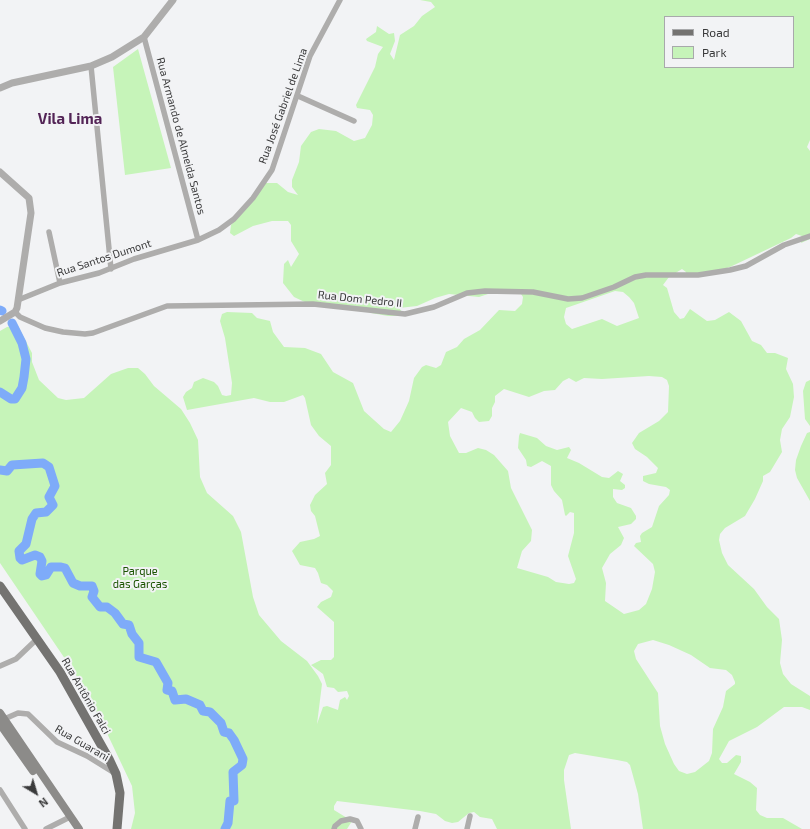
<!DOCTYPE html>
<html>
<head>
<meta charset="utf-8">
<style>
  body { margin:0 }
  #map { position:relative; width:810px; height:829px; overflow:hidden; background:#f2f3f5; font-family:"Exo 2",sans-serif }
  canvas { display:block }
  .legend { position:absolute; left:664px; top:16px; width:130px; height:52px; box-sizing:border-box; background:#f2f3f5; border:1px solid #a8a9ab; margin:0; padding:5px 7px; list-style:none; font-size:12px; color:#3a3a3b }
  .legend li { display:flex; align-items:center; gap:8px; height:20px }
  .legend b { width:20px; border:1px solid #a8a9ab }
  .north { position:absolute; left:16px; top:773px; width:40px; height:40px; -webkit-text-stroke:3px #f2f3f5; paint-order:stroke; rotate:142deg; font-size:11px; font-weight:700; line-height:16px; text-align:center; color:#3a3a3b }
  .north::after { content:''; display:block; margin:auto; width:14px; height:18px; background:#3a3a3b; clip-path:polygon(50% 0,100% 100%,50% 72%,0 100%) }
</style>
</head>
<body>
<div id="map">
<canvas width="810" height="829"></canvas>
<ul class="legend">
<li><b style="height:5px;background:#747371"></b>Road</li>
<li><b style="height:11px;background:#c6f4b9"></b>Park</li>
</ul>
<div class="north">N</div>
</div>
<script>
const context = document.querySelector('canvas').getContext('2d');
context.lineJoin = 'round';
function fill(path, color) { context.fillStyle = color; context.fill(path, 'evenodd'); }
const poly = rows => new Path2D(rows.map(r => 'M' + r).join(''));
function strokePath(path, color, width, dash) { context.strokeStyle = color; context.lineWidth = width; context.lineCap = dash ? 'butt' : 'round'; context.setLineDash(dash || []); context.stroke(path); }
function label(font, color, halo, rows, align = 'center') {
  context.font = font + ' "Exo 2",sans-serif'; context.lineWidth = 4; context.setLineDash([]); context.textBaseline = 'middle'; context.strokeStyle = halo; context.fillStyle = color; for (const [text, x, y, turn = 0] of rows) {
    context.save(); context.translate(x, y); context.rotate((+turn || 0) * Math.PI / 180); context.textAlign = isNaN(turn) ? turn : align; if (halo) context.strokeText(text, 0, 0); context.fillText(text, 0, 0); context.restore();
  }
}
const green = poly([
  [420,0,810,0,810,140,807,147,810,151,810,239,801,243,802,236,796,234,791,238,730,267,713,272,686,276,686,272,682,269,669,277,663,285,667,288,674,312,680,319,684,318,690,309,707,321,715,320,729,312,741,321,752,341,761,345,767,353,775,353,788,358,786,369,793,384,794,397,790,417,782,429,780,440,782,452,770,472,763,476,763,481,755,499,745,516,725,528,720,534,719,540,722,553,728,565,754,589,767,607,779,619,782,640,780,663,783,674,791,684,810,696,810,710,802,707,784,707,757,727,729,741,719,759,722,763,727,763,736,755,741,756,741,762,734,774,750,782,757,788,756,810,760,815,767,818,783,818,802,829,643,829,638,794,630,765,627,762,617,760,575,753,569,755,564,770,564,780,571,829,497,829,492,819,480,817,474,812,469,813,458,822,452,823,445,821,436,814,420,811,337,801,334,806,334,810,352,821,347,829,131,829,135,813,132,786,105,729,76,675,0,563,0,331,7,327,18,326,32,353,32,362,39,380,58,398,66,400,84,398,111,374,128,368,138,368,145,374,154,386,181,409,190,423,198,440,200,477,207,493,233,516,241,532,253,597,259,615,281,641,307,661,318,676,322,684,317,724,323,707,327,706,338,710,340,700,345,697,347,700,349,696,347,691,338,692,334,688,327,687,323,674,311,665,321,660,331,660,334,657,334,622,317,607,321,602,331,597,333,591,327,585,321,583,318,573,315,568,300,565,292,551,300,542,314,539,320,536,315,516,311,511,310,505,315,495,327,484,325,473,331,465,331,446,319,436,311,425,305,398,303,395,284,402,270,402,254,398,187,410,183,397,186,392,192,388,194,382,203,378,214,382,218,386,222,395,226,396,231,395,232,383,225,338,220,321,222,314,227,312,252,313,257,318,270,321,273,332,284,347,305,348,321,354,333,372,353,383,364,411,384,429,391,432,400,421,409,401,414,378,422,367,426,365,436,368,441,365,446,352,457,347,464,339,480,330,499,310,515,311,522,304,523,297,521,294,491,293,479,297,449,294,435,298,417,306,399,308,402,312,397,316,388,316,371,313,357,306,309,304,294,297,283,283,284,264,288,260,291,267,299,254,291,241,291,225,288,221,272,221,253,226,234,236,230,233,231,225,264,183,277,183,288,192,298,195,292,187,292,180,299,162,301,146,311,132,319,129,336,131,354,141,365,138,372,125,373,115,370,110,357,108,356,105,375,67,378,54,383,47,367,41,366,39,376,32,377,26,389,34,394,33,395,41,390,54,394,60,400,35,414,26,422,16,435,7,431,2],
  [665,17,793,17,793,67,665,67],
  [615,291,623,292,629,297,634,303,639,318,617,326,602,319,572,329,566,324,564,317,566,308],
  [649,376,662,377,667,380,669,386,668,412,659,421,639,433,632,443,635,449,647,457,658,468,656,473,643,476,643,481,649,484,666,487,670,490,669,495,659,506,652,527,642,533,640,536,641,542,636,543,634,546,653,564,655,572,652,589,646,604,639,610,624,614,605,601,606,583,602,568,610,554,621,545,624,538,618,527,631,524,636,519,636,516,631,508,617,503,613,497,613,489,622,490,625,488,625,485,620,481,623,474,618,471,609,478,602,477,579,463,567,458,571,450,569,447,557,450,546,446,537,438,520,433,519,436,518,448,526,460,527,466,531,467,542,461,551,466,551,485,554,491,562,500,565,515,566,516,570,512,574,513,574,533,568,556,576,579,574,583,569,584,556,582,548,577,517,568,522,551,531,541,532,530,511,488,508,471,494,455,486,450,478,448,466,453,459,453,450,436,448,422,461,408,472,412,475,418,479,422,489,421,492,416,492,408,495,402,495,396,504,389,529,397,544,391,555,390,563,381,569,378,576,382,584,378,602,379],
  [653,640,669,645,691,655,710,668,726,670,732,675,735,682,735,684,726,691,723,707,713,729,712,753,709,761,695,772,687,774,679,771,674,764,665,744,660,726,658,693,636,659,634,651,638,644],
  [138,49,171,168,125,175,113,67],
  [810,380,810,426,805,419,803,391,806,382],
  [810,432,810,501,797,478,795,470,796,460,801,446,807,433]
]);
const river = poly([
  [0,310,2,311],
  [0,392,11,399,15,399,22,388,24,377,26,359,22,343,12,323],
  [0,470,7,471,12,465,43,463,49,467,55,486,49,497,53,505,46,512,36,513,32,519,26,544,19,551,20,558,22,560,35,555,40,557,42,561,40,574,42,576,46,575,51,567,61,567,65,568,73,583,80,586,92,586,94,591,92,597,100,607,107,607,115,613,123,624,129,625,132,634,139,643,139,657,156,662,168,683,167,690,172,691,175,700,186,699,200,705,203,711,210,712,221,723,224,732,229,733,234,740,243,759,242,765,233,772,234,801,230,801,228,823,225,829]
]);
const minor = poly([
  [144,37,198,240],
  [91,66,111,269],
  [298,96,354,121],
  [49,232,60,283],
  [18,300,60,283,99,273,134,259,198,240,219,230,234,219,253,198,272,170,310,56,340,0],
  [15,312,20,317,45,328,63,332,85,334,93,333,167,306,313,304,405,314,434,307,467,293,485,291,533,292,568,299,582,298,614,287,635,277,646,275,698,275,730,270,746,266,784,245,810,236],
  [0,666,16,659,37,639],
  [2,720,18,713,28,714,57,742,87,756,116,774],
  [0,790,25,829],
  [46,829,70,817],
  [334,829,335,826,341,821,350,819,357,821,361,829],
  [415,829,418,817],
  [467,829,470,816]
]);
const tertiary = poly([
  [0,88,12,83,91,66,112,57,144,37,173,0],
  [0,172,29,198,31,213,17,308,15,312,0,321]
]);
const secondary = poly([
  [0,713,79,829],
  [0,724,33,771]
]);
const primary = poly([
  [0,586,60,672,109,759,116,774,120,793,117,829]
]);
const streetNames = [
  ["Rua José Gabriel de Lima",283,106,-70],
  ["Rua Armando de Almeida Santos",181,136,75],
  ["Rua Santos Dumont",104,258,-18],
  ["Rua Dom Pedro II",360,299,6],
  ["Rua Antônio Falci",86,696,60],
  ["Rua Guarani",82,743,30]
];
const parkNames = [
  ["Parque",140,571],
  ["das Garças",140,584]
];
const districtNames = [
  ["Vila Lima",70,119]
];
fill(green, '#c6f4b9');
strokePath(river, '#7eabf9', 9);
strokePath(minor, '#aeadac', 5.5);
strokePath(tertiary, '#aeadac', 7);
strokePath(secondary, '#8c8b89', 8);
strokePath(primary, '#747371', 9);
label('11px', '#3a3a3b', '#f2f3f5', streetNames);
label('11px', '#1a5300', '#f2f3f5', parkNames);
label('bold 15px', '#532456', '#f2f3f5', districtNames);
</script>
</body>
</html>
